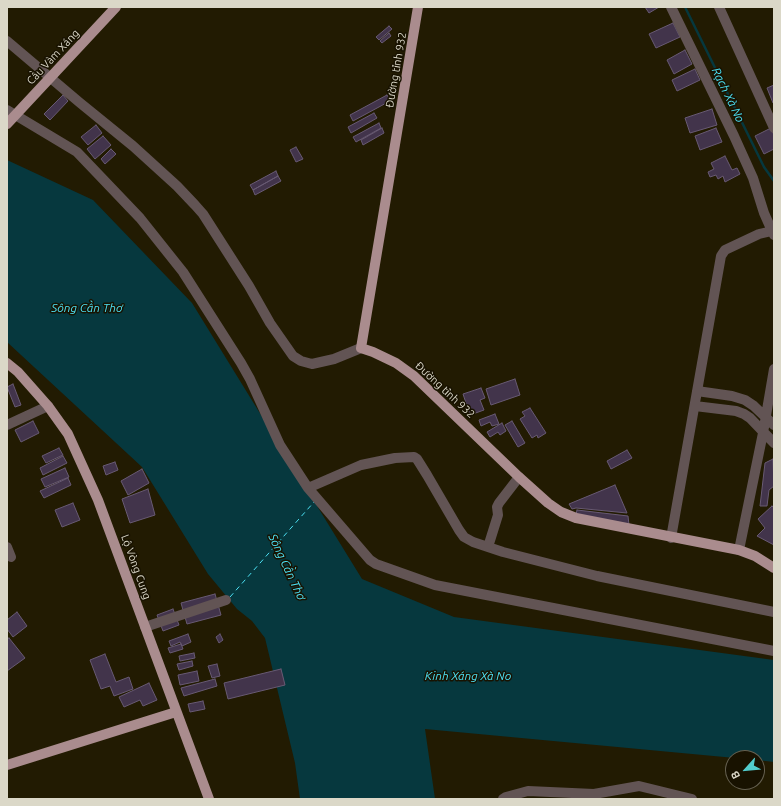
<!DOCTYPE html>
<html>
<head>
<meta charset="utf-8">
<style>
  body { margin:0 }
  #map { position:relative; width:781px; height:806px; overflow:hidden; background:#221b02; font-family:Ubuntu,sans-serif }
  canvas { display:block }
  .frame { position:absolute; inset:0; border:8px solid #dbd8c8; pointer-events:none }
  .north { position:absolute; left:725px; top:750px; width:40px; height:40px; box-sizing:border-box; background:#181200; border:1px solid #666150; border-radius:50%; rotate:243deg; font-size:11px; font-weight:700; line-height:16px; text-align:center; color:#dbd8c8 }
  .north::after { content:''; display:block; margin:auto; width:14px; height:18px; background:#52cdcd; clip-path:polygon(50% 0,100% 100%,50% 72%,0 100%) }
</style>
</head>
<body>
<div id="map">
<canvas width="781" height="806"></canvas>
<div class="frame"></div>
<div class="north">B</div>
</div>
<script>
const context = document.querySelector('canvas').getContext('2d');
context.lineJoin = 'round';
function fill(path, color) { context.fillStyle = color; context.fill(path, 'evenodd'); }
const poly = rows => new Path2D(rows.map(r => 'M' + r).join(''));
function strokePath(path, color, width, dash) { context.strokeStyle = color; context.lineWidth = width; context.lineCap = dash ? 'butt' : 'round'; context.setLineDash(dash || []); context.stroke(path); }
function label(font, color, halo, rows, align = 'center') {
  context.font = font + ' Ubuntu,sans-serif'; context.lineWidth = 3; context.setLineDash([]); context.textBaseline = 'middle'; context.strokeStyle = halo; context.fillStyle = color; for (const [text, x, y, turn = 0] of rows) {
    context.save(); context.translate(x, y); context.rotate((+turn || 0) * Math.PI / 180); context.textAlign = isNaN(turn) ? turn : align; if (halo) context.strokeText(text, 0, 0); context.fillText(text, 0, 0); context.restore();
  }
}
const water = poly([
  [7,160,93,200,192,303,362,579,454,617,774,660,774,762,757,760,757,758,735,758,425,729,435,799,300,799,295,763,265,638,252,621,237,609,208,574,142,467,7,342]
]);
const stream = poly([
  [685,7,764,167,774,181]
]);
const ferry = poly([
  [230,597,314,502]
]);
const building = poly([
  [645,7,659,7,649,13,645,7],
  [673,23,680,37,656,48,649,34,673,23],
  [389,26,392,29,379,40,376,37,389,26],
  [389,33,391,36,382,43,380,41,389,33],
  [685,50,692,64,674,74,667,60,685,50],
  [695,69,700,80,677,91,672,80,695,69],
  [774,85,774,102,773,103,767,88,774,85],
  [63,95,68,101,50,120,44,114,63,95],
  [387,95,390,101,353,121,350,115,387,95],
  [712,109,717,125,690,133,685,118,712,109],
  [374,113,377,118,351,133,348,127,374,113],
  [379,123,381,128,356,142,353,137,379,123],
  [96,125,102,133,88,145,81,137,96,125],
  [382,128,384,133,363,145,361,140,382,128],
  [716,128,722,142,700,150,695,136,716,128],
  [771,128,774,135,774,149,764,154,755,136,771,128],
  [103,136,111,145,95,159,87,149,103,136],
  [296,147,303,159,296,162,290,150,296,147],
  [111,149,116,154,105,164,101,159,111,149],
  [725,156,732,170,737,168,740,174,725,182,723,176,718,179,716,175,710,177,708,172,714,169,711,163,725,156],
  [276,171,278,176,253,190,250,185,276,171],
  [278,176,281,181,255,195,253,190,278,176],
  [515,379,520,395,491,405,486,389,515,379],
  [13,384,21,405,15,407,7,387,13,384],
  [481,388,485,398,480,400,484,410,470,415,463,394,481,388],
  [530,408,546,433,538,438,537,435,532,438,520,419,525,416,522,412,530,408],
  [495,414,499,424,492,426,490,422,481,426,479,420,495,414],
  [33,421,39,433,21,442,15,430,33,421],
  [512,421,525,443,518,447,505,425,512,421],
  [502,423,506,431,500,435,498,432,490,437,487,432,502,423],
  [59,448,63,455,46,463,42,456,59,448],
  [627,450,632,458,611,469,607,461,627,450],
  [63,456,67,463,43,475,40,468,63,456],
  [773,459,774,486,769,490,767,506,760,506,765,463,773,459],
  [115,462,118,470,106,475,103,466,115,462],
  [65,468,69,477,45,487,41,479,65,468],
  [142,469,149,483,128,495,121,481,142,469],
  [68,478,71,485,44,498,40,491,68,478],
  [615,485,627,513,576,508,572,509,569,504,615,485],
  [148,489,155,515,130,523,122,499,148,489],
  [73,503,80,520,62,527,55,510,73,503],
  [772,506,774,508,774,545,757,536,765,528,758,519,772,506],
  [577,510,628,516,629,525,576,515,577,510],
  [215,594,221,615,187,624,181,603,215,594],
  [173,609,179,625,163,631,157,615,173,609],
  [17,612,27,626,13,637,7,629,7,620,17,612],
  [188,634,191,642,182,646,180,642,171,646,169,641,188,634],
  [220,634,223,640,219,643,216,637,220,634],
  [9,638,25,658,7,671,7,639,9,638],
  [181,644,183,649,170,653,168,648,181,644],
  [194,653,195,658,180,661,179,656,194,653],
  [105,654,116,682,129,677,133,689,114,696,110,686,101,689,90,660,105,654],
  [192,661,193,666,179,670,177,664,192,661],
  [217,664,220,676,212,678,208,666,217,664],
  [281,669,285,685,228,699,224,683,281,669],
  [197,671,199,681,180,685,178,675,197,671],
  [215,679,217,686,184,696,181,688,215,679],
  [149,683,157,700,143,706,140,700,124,707,119,697,149,683],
  [203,701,205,709,190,712,188,704,203,701]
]);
const minor = poly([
  [671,7,734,136,753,178,764,213,772,231],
  [719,7,774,128],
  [7,41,79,102,133,146,177,186,195,205,203,214,249,286,270,323,293,356,301,361,312,364,334,359,361,348],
  [7,110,77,152,140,218,183,272,241,363,250,379,280,445,308,488,370,560,376,564,435,585,774,651],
  [697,391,732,396,745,400,754,406,774,425],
  [695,406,736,411,744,414,750,418,774,443],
  [7,425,48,406],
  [308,488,361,465,395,458,414,457,417,459,427,475,459,530,464,537,473,542,503,552,597,576,774,612],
  [671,538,721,256,725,250,759,234,772,231,774,235],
  [7,547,11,557],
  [488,547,498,515,497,507,499,503,519,477],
  [739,550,763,433,774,369],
  [145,627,226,600],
  [503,799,506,797,528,791,594,794,639,786,692,799]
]);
const major = poly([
  [418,7,361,348,373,352,396,363,414,376,519,477,548,503,561,512,576,518,739,550,755,556,774,568],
  [7,363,18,372,48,406,68,434,98,500,209,799],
  [7,765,176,712]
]);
const majorBridge = poly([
  [7,124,116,7]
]);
const streetNames = [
  ["Cầu Vàm Xáng",53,57,-47],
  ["Đường tỉnh 932",396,70,-80],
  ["Đường tỉnh 932",445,390,43],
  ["Lộ Vòng Cung",136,567,70]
];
const waterNames = [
  ["Rạch Xà No",728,95,64],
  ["Sông Cần Thơ",87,308],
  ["Sông Cần Thơ",287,567,65],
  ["Kinh Xáng Xà No",468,676]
];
fill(water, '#06383e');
strokePath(stream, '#06383e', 2.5);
strokePath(ferry, '#4ce0f3', 1, [5, 4]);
fill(building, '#42344b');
strokePath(building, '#685a73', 1);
strokePath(minor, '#625454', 10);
strokePath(major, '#aa8c8e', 10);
strokePath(majorBridge, '#aa8c8e', 10);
label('11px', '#dbd8c8', '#181200', streetNames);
label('italic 12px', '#4ce0f3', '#181200', waterNames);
</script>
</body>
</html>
